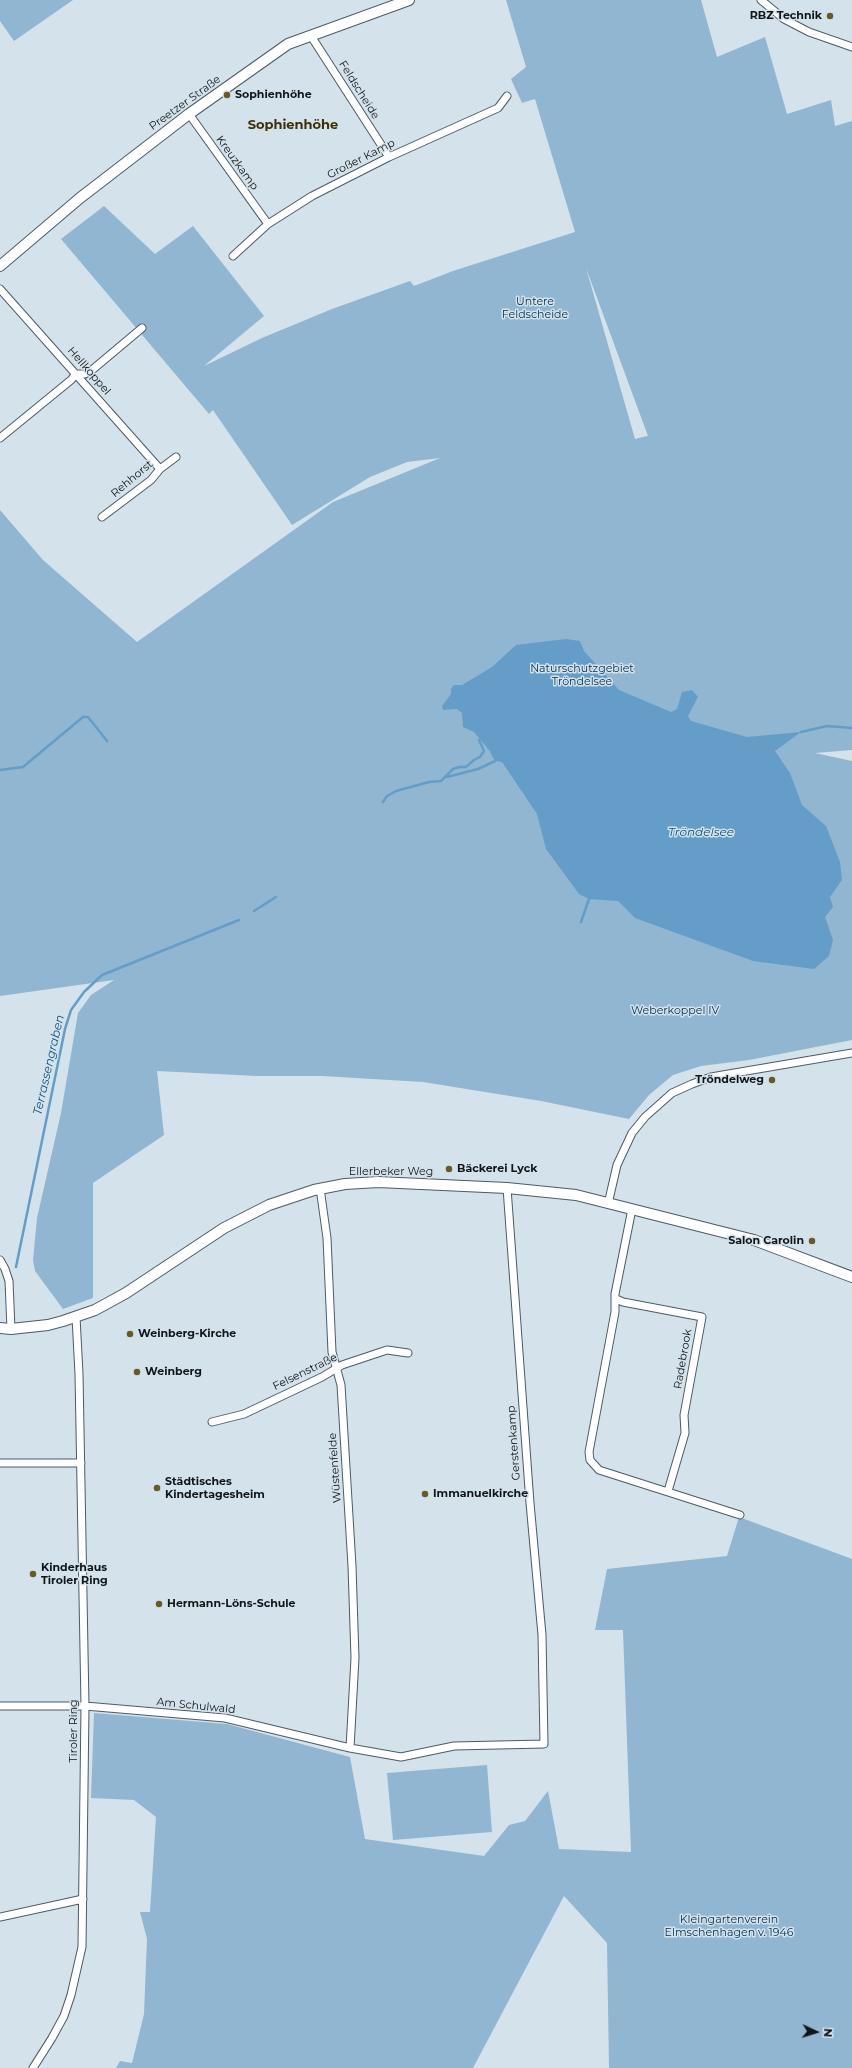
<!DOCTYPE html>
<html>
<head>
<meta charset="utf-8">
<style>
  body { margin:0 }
  #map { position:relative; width:852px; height:2068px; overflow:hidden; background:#d4e2ec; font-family:Montserrat,sans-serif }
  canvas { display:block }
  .north { position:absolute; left:796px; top:2012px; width:40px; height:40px; -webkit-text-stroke:3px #d4e2ec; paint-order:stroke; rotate:94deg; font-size:11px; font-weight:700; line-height:16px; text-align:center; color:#101518 }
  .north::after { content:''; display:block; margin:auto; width:14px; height:18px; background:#101518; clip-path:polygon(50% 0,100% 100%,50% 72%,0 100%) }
</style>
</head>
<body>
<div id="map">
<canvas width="852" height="2068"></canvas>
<div class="north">N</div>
</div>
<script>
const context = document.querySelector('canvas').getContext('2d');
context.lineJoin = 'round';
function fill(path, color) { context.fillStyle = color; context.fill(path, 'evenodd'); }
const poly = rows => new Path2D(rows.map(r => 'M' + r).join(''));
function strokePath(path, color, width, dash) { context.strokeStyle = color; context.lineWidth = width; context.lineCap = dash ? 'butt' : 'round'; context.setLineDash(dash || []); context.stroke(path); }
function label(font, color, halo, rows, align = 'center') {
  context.font = font + ' Montserrat,sans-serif'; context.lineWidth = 3; context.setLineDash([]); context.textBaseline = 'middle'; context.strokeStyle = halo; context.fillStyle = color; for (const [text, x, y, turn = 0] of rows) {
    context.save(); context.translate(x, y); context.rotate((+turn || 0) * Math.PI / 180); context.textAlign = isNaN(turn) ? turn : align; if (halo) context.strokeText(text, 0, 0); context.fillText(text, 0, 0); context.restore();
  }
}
const green = poly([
  [0,0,73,0,14,41,0,21],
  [506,0,701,0,717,57,765,37,787,114,831,100,835,126,852,121,852,750,815,753,852,761,852,1040,749,1060,701,1066,673,1075,649,1095,629,1119,541,1101,423,1082,322,1076,257,1076,157,1071,164,1135,93,1183,93,1298,63,1309,35,1271,33,1260,37,1218,61,1113,78,1013,91,995,114,980,0,996,0,510,43,560,137,642,333,502,440,458,407,462,370,477,292,525,213,410,209,414,61,239,104,206,155,254,193,226,264,316,204,366,262,338,332,309,410,281,414,286,453,271,575,232,535,99,522,103,511,79,526,67],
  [586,268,648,436,647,436,635,439],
  [739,1517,852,1559,852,2068,609,2068,607,1943,564,1896,473,2068,116,2068,120,2061,132,2063,144,2014,147,1939,140,1912,150,1912,156,1817,134,1800,91,1798,94,1713,227,1724,350,1757,365,1839,484,1856,509,1825,525,1821,548,1791,559,1849,631,1852,623,1630,595,1630,607,1569,727,1556],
  [487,1765,492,1832,393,1840,387,1773]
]);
const water = poly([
  [566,639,580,641,584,651,619,690,671,712,677,709,682,692,692,690,698,697,688,716,691,721,747,737,801,732,775,751,790,773,802,805,826,826,840,862,842,880,830,897,833,907,825,917,833,940,829,956,814,969,753,961,635,918,618,901,589,899,579,894,546,849,537,814,502,762,495,761,489,750,474,732,463,727,462,713,457,709,443,710,442,706,451,694,451,689,454,685,462,685,492,667,516,645]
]);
const stream = poly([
  [801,732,827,726,852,728],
  [0,770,23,767,83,717,88,717,107,741],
  [447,777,478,769,495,761],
  [383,802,387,796,396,791,429,782,441,781,453,769,459,767,466,767,474,760,480,757,484,751,479,740],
  [254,911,276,897],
  [581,922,589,899],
  [16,1267,65,1029,71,1010,84,992,102,975,239,920]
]);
const street = poly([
  [761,0,784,19,809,32,852,47],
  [311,36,389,157],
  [189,114,268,224],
  [233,256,268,224,312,196,389,157,498,108,507,96],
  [0,289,160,469],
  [76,374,85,374,92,370,142,328],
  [0,438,71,380,76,374],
  [102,517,151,480,160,469,176,457],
  [320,1188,327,1238,332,1352,341,1385,352,1566,355,1658,350,1748],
  [608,1204,617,1165,632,1133,645,1117,672,1093,692,1084,711,1077,852,1053],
  [632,1209,615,1294,615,1312,589,1452,590,1460,599,1470,740,1515],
  [0,1260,5,1269,9,1281,11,1329],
  [616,1299,623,1302,702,1317,684,1415,685,1433,668,1491],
  [212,1422,244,1414,322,1377,342,1365,387,1350,408,1353],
  [0,1463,81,1463],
  [0,1706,85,1706,225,1718,350,1748,401,1757,454,1746,544,1744,542,1635,530,1503,507,1188],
  [0,1917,83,1899],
  [33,2068,52,2038,64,2016,71,1995,82,1947,85,1706,79,1374,76,1317]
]);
const secondary = poly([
  [0,266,80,198,189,114,288,44,409,0],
  [0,1328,11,1329,48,1325,63,1321,95,1310,126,1293,224,1228,269,1205,314,1190,345,1184,378,1182,507,1188,576,1195,754,1240,852,1277]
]);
const markers = [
  [830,16,4,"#695926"],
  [227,95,4,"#695926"],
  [772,1080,4,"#695926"],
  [449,1169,4,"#695926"],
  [812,1241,4,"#695926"],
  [130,1334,4,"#695926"],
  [137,1372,4,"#695926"],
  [157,1488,4,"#695926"],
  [425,1494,4,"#695926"],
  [33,1574,4,"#695926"],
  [159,1604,4,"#695926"]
];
const poiNames = [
  ["RBZ Technik",822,16,"right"],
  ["Sophienhöhe",235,95],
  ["Tröndelweg",764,1080,"right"],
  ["Bäckerei Lyck",457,1169],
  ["Salon Carolin",804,1241,"right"],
  ["Weinberg-Kirche",138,1334],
  ["Weinberg",145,1372],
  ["Städtisches",165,1482],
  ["Kindertagesheim",165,1495],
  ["Immanuelkirche",433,1494],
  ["Kinderhaus",41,1568],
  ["Tiroler Ring",41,1581],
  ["Hermann-Löns-Schule",167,1604]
];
const streetNames = [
  ["Feldscheide",359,90,58],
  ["Preetzer Straße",185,103,-36],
  ["Großer Kamp",361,159,-27],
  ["Kreuzkamp",237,163,54],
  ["Hellkoppel",89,371,49],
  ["Rehhorst",132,479,-40],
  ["Ellerbeker Weg",391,1172],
  ["Radebrook",683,1359,-80],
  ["Felsenstraße",305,1372,-26],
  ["Gerstenkamp",514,1443,-94],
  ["Wüstenfelde",335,1468,-94],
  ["Am Schulwald",196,1706,6],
  ["Tiroler Ring",74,1731,-90]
];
const parkNames = [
  ["Untere",535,302],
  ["Feldscheide",535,315],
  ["Naturschutzgebiet",582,669],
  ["Tröndelsee",582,682],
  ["Weberkoppel IV",675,1011],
  ["Kleingartenverein",729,1920],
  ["Elmschenhagen v. 1946",729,1933]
];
const waterNames = [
  ["Tröndelsee",701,832],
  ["Terrassengraben",49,1065,-77]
];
const quarterNames = [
  ["Sophienhöhe",293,125]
];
fill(green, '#91b6d2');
fill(water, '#649dc7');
strokePath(stream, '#649dc7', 2.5);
strokePath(street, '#4e5a64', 9);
strokePath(secondary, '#4e5a64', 12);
strokePath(street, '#fff', 7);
strokePath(secondary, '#fff', 10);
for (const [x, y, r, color] of markers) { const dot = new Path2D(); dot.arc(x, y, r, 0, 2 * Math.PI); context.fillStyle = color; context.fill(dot); strokePath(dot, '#d4e2ec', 1.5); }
label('bold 11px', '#101518', '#d4e2ec', poiNames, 'left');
label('11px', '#101518', '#d4e2ec', streetNames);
label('11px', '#002f4b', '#d4e2ec', parkNames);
label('italic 12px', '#0d537c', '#d4e2ec', waterNames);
label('bold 13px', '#3d3005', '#d4e2ec', quarterNames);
</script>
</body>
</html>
